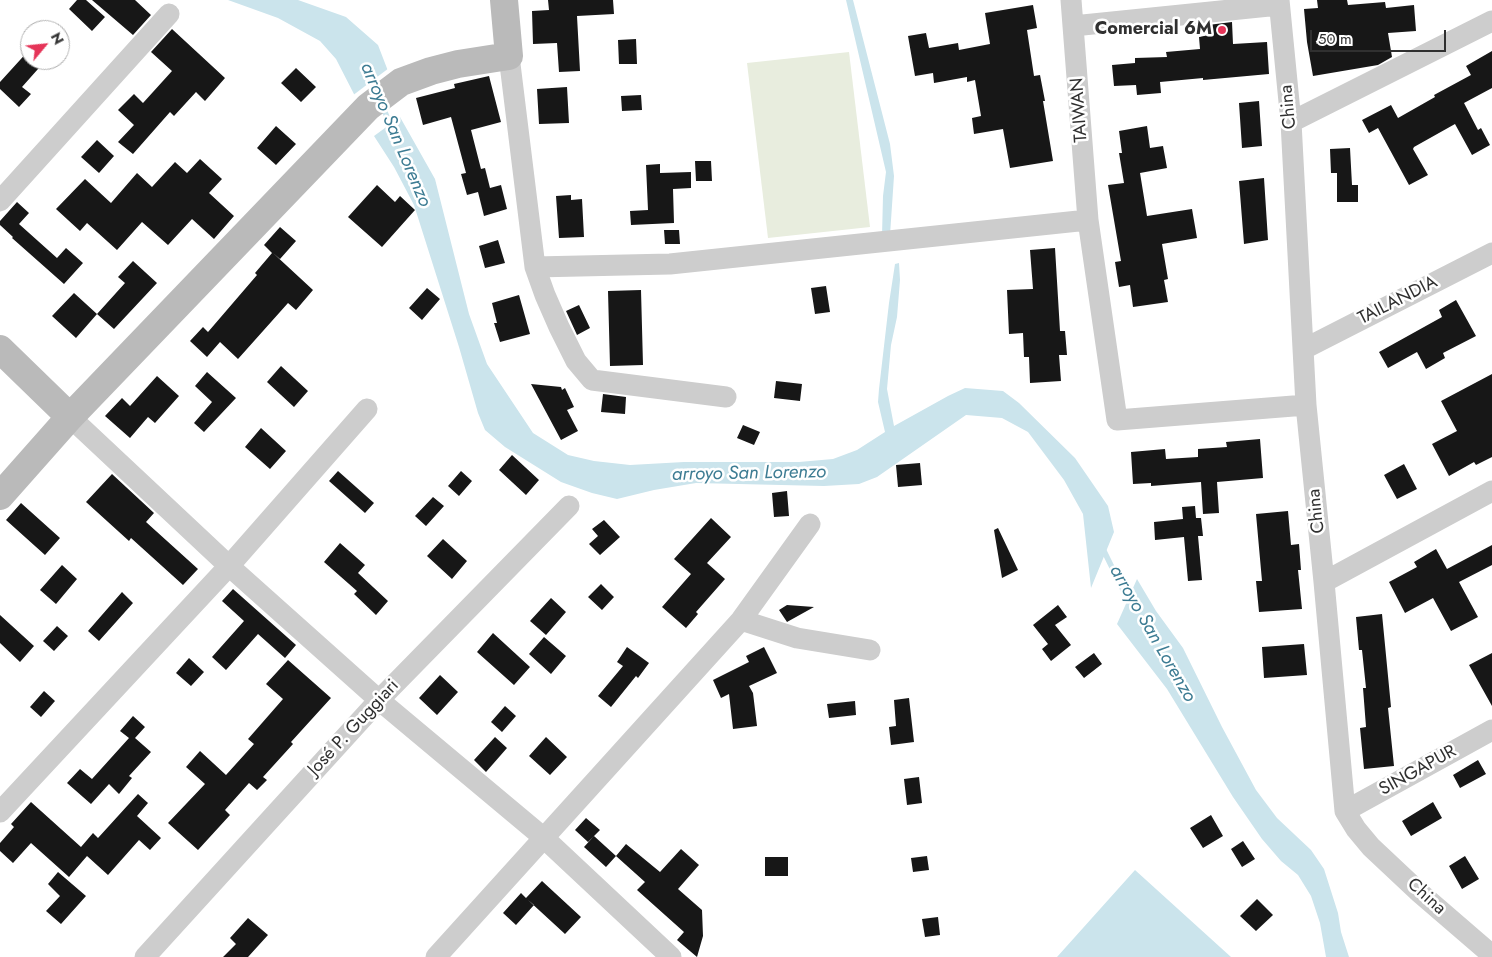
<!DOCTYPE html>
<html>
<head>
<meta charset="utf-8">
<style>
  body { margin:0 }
  #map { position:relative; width:1492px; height:957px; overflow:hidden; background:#fff; font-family:Jost,sans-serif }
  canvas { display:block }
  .north { position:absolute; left:20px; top:20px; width:50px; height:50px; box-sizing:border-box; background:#fff; border:1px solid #acacac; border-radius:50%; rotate:62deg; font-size:14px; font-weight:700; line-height:20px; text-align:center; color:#303030 }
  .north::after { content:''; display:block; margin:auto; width:18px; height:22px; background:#e53458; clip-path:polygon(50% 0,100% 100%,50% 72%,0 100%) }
  .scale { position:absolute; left:1310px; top:30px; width:136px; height:22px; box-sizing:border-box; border:2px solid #303030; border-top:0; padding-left:6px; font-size:15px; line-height:18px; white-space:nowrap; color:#303030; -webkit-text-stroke:4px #fff; paint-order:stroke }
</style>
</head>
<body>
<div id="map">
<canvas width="1492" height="957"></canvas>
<div class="north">N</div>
<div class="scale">50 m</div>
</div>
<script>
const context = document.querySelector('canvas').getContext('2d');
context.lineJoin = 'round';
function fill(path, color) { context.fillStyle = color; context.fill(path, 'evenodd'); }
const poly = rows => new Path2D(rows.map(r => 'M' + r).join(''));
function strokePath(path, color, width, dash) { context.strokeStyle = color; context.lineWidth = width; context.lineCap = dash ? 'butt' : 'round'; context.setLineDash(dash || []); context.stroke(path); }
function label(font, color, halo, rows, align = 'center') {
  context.font = font + ' Jost,sans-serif'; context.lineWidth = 5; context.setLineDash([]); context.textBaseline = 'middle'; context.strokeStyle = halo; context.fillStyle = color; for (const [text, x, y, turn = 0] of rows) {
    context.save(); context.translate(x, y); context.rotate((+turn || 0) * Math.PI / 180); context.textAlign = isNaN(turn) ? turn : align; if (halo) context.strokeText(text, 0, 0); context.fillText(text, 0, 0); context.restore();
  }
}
const green = poly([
  [849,52,870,227,768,238,747,63]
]);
const water = poly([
  [228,0,298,0,346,17,378,45,388,71,356,98,336,59,320,41,278,18],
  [846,0,853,0,890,144,894,176,890,235,882,236,883,196,886,172],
  [400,117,435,179,469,314,487,364,533,433,568,455,594,461,630,465,684,462,799,462,833,459,857,450,885,432,878,402,879,389,889,303,895,264,899,263,900,280,897,317,891,345,887,389,894,426,948,396,965,388,1003,391,1019,403,1075,458,1108,506,1114,532,1091,588,1083,514,1064,480,1028,432,1002,418,966,415,877,477,859,484,824,486,696,483,654,490,617,499,592,493,561,482,505,447,485,430,478,413,459,347,414,205,394,167,374,136],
  [1137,579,1156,611,1183,648,1222,727,1256,790,1277,818,1311,850,1324,869,1338,913,1341,932,1349,957,1326,957,1320,923,1311,896,1298,875,1281,861,1262,839,1233,797,1167,689,1117,624],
  [1135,870,1231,957,1057,957]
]);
const pier = poly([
  [389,68,390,73,358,100,355,100,352,96]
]);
const stream = poly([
  [382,105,393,131],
  [1102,547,1131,606]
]);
const building = poly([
  [77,0,86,0,105,17,92,31,69,9],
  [92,0,135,0,151,15,133,35],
  [548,0,613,0,614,14,577,16,580,71,559,72,557,43,533,44,532,11,549,10],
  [1317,0,1347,0,1348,5,1385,2,1386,8,1414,5,1416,31,1388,33,1392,57,1378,65,1313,76,1307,42,1304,9,1318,8],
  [1033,5,1037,28,1027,30,1034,76,1040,75,1045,101,1043,101,1053,161,1010,168,1003,129,974,134,972,118,981,116,975,80,967,82,967,77,934,83,933,73,915,76,908,36,926,33,929,48,958,43,959,50,990,44,985,13],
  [1232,22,1233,44,1267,42,1269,74,1203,80,1203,78,1160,82,1161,93,1137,95,1136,85,1114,86,1112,65,1135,63,1135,58,1167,57,1166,52,1200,49,1199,37,1209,35,1208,25],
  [172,29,225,78,205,101,196,92,174,116,170,112,133,154,118,142,134,125,118,110,134,94,143,103,172,71,151,52],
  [636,39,637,64,619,64,618,40],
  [30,49,30,60,46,60,22,87,31,94,19,107,0,89,0,82],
  [1492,51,1492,88,1464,103,1478,130,1481,128,1490,145,1472,155,1455,124,1414,147,1413,149,1428,175,1409,185,1378,128,1369,133,1362,120,1391,105,1398,118,1435,97,1434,95,1471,75,1466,66],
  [296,68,316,87,301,102,281,83],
  [489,76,501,122,471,130,481,169,485,168,490,188,501,185,507,209,484,216,478,192,467,195,461,174,466,173,451,117,423,125,416,98,455,88,454,84],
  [567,87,569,123,539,124,537,89],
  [641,95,642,110,622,111,621,96],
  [1259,101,1262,146,1242,148,1239,103],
  [276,126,296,144,276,165,257,148],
  [1147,126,1150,148,1163,146,1167,168,1140,173,1147,216,1192,209,1197,238,1162,244,1168,279,1164,280,1168,302,1133,307,1130,285,1119,287,1115,262,1121,261,1108,185,1124,183,1119,153,1122,153,1119,131],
  [97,140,114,156,99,173,81,157],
  [1350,148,1352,185,1358,185,1358,202,1337,202,1337,173,1331,173,1330,149],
  [200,159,222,179,209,193,234,216,214,239,192,219,168,245,142,222,117,250,87,223,80,231,56,209,85,179,111,203,137,173,152,187,175,162,187,173],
  [695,161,711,161,712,181,696,181],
  [660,164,660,173,691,172,691,188,673,189,674,223,631,225,630,211,648,210,646,165],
  [1264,178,1268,240,1244,244,1239,181],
  [377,185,395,202,400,196,415,210,382,247,348,217],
  [571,195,571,200,582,199,584,237,559,238,556,196],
  [17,202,29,213,19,224,57,258,66,248,83,263,64,284,12,238,13,237,0,225,0,221],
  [280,227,296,241,280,259,273,253,313,290,296,310,288,303,238,359,220,342,207,357,190,341,203,327,208,332,257,275,255,273,272,253,264,245],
  [664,230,679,230,680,244,665,244],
  [498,240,505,263,485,268,479,246],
  [1055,248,1060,331,1065,331,1067,355,1059,355,1061,381,1030,383,1029,357,1024,357,1023,333,1009,334,1007,290,1033,289,1030,250],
  [133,261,157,283,114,329,97,314,125,283,118,277],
  [826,286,830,312,815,314,811,288],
  [427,288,440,299,422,320,409,308],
  [641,290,643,365,610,366,608,291],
  [74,293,97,314,76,338,52,316],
  [519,295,530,334,500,342,494,323,497,323,492,303],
  [1456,300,1476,336,1443,353,1445,358,1426,369,1417,352,1388,368,1379,352,1442,317,1439,310],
  [579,305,590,328,577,335,566,311],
  [281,366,308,391,294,407,267,382],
  [207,372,236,398,204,432,194,423,212,402,195,386],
  [1492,374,1492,457,1476,465,1474,462,1449,476,1432,444,1457,431,1441,401],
  [157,376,179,396,155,423,148,417,130,438,105,416,122,398,130,406],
  [776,381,802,384,800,401,774,398],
  [531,384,561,387,562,390,565,388,574,407,567,410,578,431,561,440],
  [603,394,626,397,625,414,601,412],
  [743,425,760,432,754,445,737,438],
  [261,428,286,451,270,469,245,447],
  [1260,439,1263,478,1217,482,1219,513,1203,514,1201,482,1151,486,1151,483,1133,484,1131,452,1165,449,1166,459,1198,457,1198,449,1227,447,1226,442],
  [512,455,539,480,526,495,499,470],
  [920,463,922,485,898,487,896,465],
  [1404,464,1417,489,1397,499,1384,475],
  [338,471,374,503,365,513,329,481],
  [461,471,472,481,459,496,448,486],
  [112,474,154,513,146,522,198,569,183,585,131,538,129,541,86,502],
  [787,491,789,516,774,517,772,493],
  [433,497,444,506,426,526,415,516],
  [21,503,60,538,45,555,6,520],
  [1195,506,1196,518,1201,518,1203,536,1198,536,1202,580,1188,581,1184,537,1155,540,1154,522,1183,519,1182,507],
  [1288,511,1291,545,1299,544,1301,570,1298,570,1302,609,1259,612,1256,581,1262,581,1256,514],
  [711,518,731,537,707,563,725,579,696,612,698,614,686,628,662,607,691,574,674,559],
  [604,520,620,537,600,555,589,544,598,536,592,529],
  [998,528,1018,570,1002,578,994,530],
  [443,539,467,561,452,579,427,556],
  [340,543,365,565,358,573,388,601,376,615,354,594,357,591,324,562],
  [1492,545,1492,565,1459,582,1478,617,1451,631,1433,598,1405,613,1389,582,1417,567,1414,562,1436,549,1447,569],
  [62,565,77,579,56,604,40,590],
  [601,584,614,597,602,610,588,597],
  [233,589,296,645,285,658,258,634,226,670,212,657,244,621,222,601],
  [122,592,133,603,99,641,88,631],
  [551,598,566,612,546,635,530,621],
  [787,605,814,607,787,622,779,610],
  [1058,605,1067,617,1055,625,1071,645,1051,661,1042,649,1048,644,1033,625],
  [1382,614,1391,707,1388,708,1394,766,1364,769,1360,728,1366,727,1363,688,1366,688,1362,650,1359,650,1356,617],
  [0,615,34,646,20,662,0,643],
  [57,626,68,636,54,651,43,641],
  [493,633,530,667,514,685,477,652],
  [544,637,566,656,551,674,529,654],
  [1304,644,1307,675,1264,678,1262,647],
  [627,647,649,663,638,678,636,676,611,707,598,696,623,666,617,662],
  [764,647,777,673,749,686,753,693,757,726,733,729,729,694,721,698,713,680,749,662,746,656],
  [1094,653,1102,664,1084,678,1075,667],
  [1492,653,1492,706,1469,665],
  [189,658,204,672,191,686,176,673],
  [288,660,331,698,291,742,293,744,263,777,267,780,257,790,249,783,225,810,230,815,198,850,168,823,205,784,186,767,200,751,226,775,254,744,248,739,283,699,266,684],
  [440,675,458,692,437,715,419,698],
  [44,691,55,701,41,717,30,707],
  [909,698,914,742,891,745,889,727,896,726,894,700],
  [855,701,856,715,829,718,827,704],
  [505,706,516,716,502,732,491,722],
  [133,716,145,727,135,738,151,752,129,776,132,778,119,794,109,784,91,804,67,783,80,769,92,779,129,738,120,731],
  [495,737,507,748,486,772,474,760],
  [546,737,567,757,550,775,529,756],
  [1478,760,1486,774,1460,788,1453,775],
  [919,777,922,803,907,805,904,779],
  [138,794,148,803,137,816,161,838,150,850,139,840,108,875,87,856,69,877,31,843,13,863,0,851,0,843,14,827,11,824,31,802,81,847,93,833,98,838],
  [1433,802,1442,818,1411,836,1402,821],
  [1211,815,1223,836,1203,848,1190,828],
  [586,818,600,830,588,842,575,830],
  [594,836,616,856,606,867,584,847],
  [1243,841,1255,859,1242,867,1231,849],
  [626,844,660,872,681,849,699,865,678,889,702,910,703,936,697,957,677,940,684,932,637,890,645,882,616,856],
  [927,856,929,870,913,872,911,858],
  [1465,856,1479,879,1462,889,1449,866],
  [765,857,788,857,788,876,765,876],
  [58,872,86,896,61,924,46,911,60,896,48,884],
  [542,881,581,917,565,934,528,900,534,905,516,925,503,913,521,893,526,898],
  [1257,899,1273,915,1256,931,1240,916],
  [938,917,940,935,925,937,922,919],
  [248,918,268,935,248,957,223,957,236,944,230,938]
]);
const street = poly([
  [1071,0,1088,220,1117,420,1306,405],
  [1279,0,1291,122,1306,405,1324,582,1345,811,1356,829,1371,847,1420,893,1492,955],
  [1073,26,1279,5],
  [509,56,535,267,545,295,559,327,576,361,592,380,726,397],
  [1291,122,1492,21],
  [0,201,169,14],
  [535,267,670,264,1088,220],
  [1304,349,1492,253],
  [70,417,229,566,379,700,544,838,671,957],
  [1324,582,1492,491],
  [741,620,797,638,870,650],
  [1345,811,1492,730],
  [0,812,229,566,367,409],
  [145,957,379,700,569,506],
  [436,957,741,620,810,524]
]);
const secondary = poly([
  [0,349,70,417],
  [0,496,70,417,368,107,401,82,431,71,458,64,509,56,504,0]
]);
const markers = [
  [1222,30,5,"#e53458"]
];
const poiNames = [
  ["Comercial 6M",1212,30]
];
const streetNames = [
  ["China",1289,107,-95],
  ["TAIWAN",1080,110,-94],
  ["TAILANDIA",1398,301,-27],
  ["China",1317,511,-96],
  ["José P. Guggiari",354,728,-47],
  ["SINGAPUR",1418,771,-29],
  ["China",1426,897,42]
];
const waterNames = [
  ["arroyo San Lorenzo",395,135,67],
  ["arroyo San Lorenzo",749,474,-1],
  ["arroyo San Lorenzo",1152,634,60]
];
fill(green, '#e8edde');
fill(water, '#cbe4ec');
fill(pier, '#fff');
strokePath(stream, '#cbe4ec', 5.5);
fill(building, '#171717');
strokePath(street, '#cdcdcd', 21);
strokePath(secondary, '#bababa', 28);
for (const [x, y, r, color] of markers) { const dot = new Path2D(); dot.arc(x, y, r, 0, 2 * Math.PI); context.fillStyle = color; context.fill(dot); strokePath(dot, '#fff', 2); }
label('bold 18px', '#303030', '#fff', poiNames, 'right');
label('18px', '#303030', '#fff', streetNames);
label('italic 19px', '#3d7c93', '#fff', waterNames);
</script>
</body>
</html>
